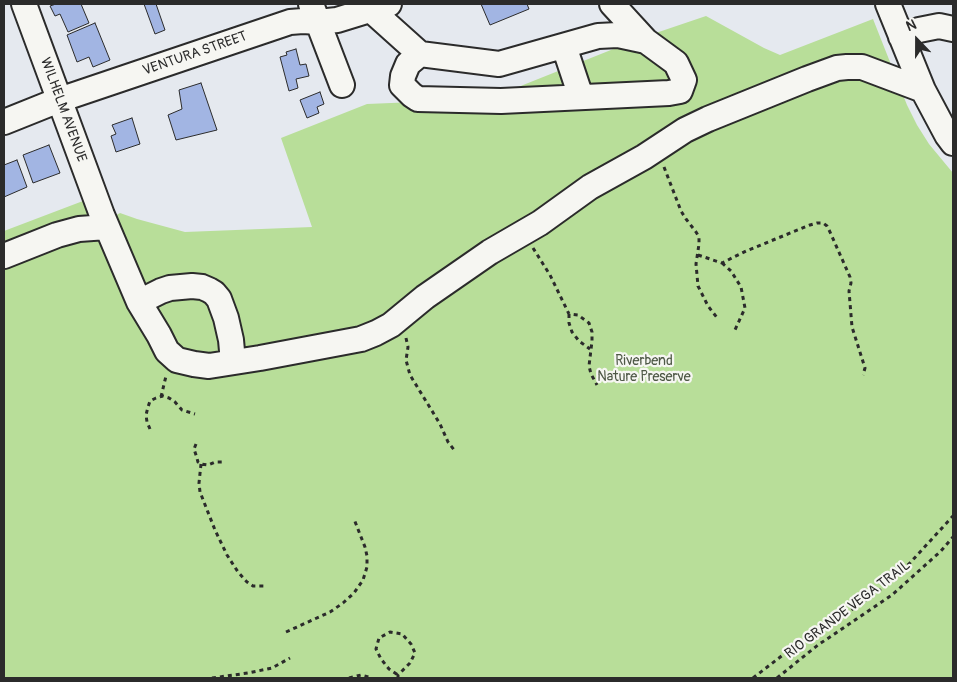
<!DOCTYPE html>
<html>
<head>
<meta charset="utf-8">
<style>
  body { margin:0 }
  #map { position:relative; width:957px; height:682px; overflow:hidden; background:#e5e9ef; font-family:Pangolin,sans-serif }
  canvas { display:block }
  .frame { position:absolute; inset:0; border:5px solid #2b2b2b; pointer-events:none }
  .north { position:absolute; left:892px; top:15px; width:50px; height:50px; -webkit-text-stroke:4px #f6f6f2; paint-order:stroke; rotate:338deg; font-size:14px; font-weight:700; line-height:20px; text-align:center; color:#2b2b2b }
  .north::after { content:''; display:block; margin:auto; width:18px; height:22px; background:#2b2b2b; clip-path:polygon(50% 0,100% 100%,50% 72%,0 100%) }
</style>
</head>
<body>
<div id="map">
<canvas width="957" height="682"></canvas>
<div class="frame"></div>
<div class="north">N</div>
</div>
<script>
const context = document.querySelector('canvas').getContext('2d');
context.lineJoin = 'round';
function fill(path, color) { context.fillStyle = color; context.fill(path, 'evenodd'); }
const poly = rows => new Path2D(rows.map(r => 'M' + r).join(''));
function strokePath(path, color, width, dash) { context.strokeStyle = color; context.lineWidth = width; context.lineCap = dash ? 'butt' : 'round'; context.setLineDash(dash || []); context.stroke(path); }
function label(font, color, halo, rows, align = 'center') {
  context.font = font + ' Pangolin,sans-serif'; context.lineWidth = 4.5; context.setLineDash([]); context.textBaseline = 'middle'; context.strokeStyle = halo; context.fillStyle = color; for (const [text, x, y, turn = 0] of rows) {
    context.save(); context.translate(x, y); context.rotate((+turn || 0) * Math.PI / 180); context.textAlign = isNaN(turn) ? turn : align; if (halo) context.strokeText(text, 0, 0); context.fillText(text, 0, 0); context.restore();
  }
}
const green = poly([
  [706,16,764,48,780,55,873,19,907,105,917,125,929,144,953,173,953,678,4,678,4,231,104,193,113,217,120,213,137,219,185,232,312,227,281,138,367,104,488,99,641,38]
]);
const building = poly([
  [56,4,81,4,89,23,68,32,60,14,55,16,50,6,56,4],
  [144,4,156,4,165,30,155,34,144,4],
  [481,4,527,4,529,9,490,25,481,4],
  [95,23,110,60,93,67,89,57,77,62,67,35,95,23],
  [296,49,300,65,306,64,309,76,296,79,298,88,289,91,280,57,287,55,286,52,296,49],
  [201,83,217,130,176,140,168,115,182,109,179,90,201,83],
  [320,92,324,104,317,107,319,113,307,118,300,100,320,92],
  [132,118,140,144,116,152,111,136,116,134,112,125,132,118],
  [49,145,60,173,33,183,23,155,49,145],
  [17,160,27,187,4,197,4,165,17,160]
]);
const path = poly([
  [664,167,681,211,686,219,696,232,699,237,699,244,696,264,698,286,708,306,718,319],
  [533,248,550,275,569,314,578,315,589,323,592,332,592,341,589,366,591,374,597,385],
  [698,255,722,263,746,251,810,225,817,223,823,223,827,226,830,232,850,277,851,283,849,291,852,327,865,368,863,375],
  [722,263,731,271,741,287,745,308,734,332],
  [569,314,569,323,572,332,579,341,590,349],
  [406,338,408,347,406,360,410,375,440,424,448,442,455,451],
  [161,397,166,376],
  [150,429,147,422,146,415,148,407,150,401,156,398,163,396,169,398,175,402,182,410,195,414],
  [196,444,194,449,196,455,198,462,201,464,208,465,215,462,223,462],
  [201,464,199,483,200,492,215,530,227,555,238,572,247,582,253,586,264,586],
  [286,632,330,612,343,603,354,593,363,580,367,567,367,556,365,547,354,519],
  [212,678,248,673,272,668,290,658],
  [349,678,361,675,372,678],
  [398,678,398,675,410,663,415,653,411,644,402,634,390,632,379,638,376,649,381,659,389,669,398,675],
  [753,678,792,648,822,626,851,610,876,593,909,564,953,516],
  [777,678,818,645,892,595,941,551,953,537]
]);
const minor = poly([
  [24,4,102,215,139,302,159,335,167,351,177,360,194,364,209,366,260,358,361,339,376,333,391,325,425,297,490,252,540,223,590,187,644,157,685,130,708,119,807,79,837,68,847,67,862,67,923,90],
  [311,4,342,85],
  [612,4,646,41],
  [888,4,923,90,947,135,953,143],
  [371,10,420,54,499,64,598,36,618,35,646,41,676,63,684,80,680,91,669,93,501,101,418,99,412,95,402,85,403,76,408,64,420,54],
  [901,37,919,30,939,26,953,29],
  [564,46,581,97],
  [4,122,59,100,290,22,303,21,318,22,337,20,389,4],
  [4,256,57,235,79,229,107,227],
  [139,302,161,291,170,288,192,286,202,287,209,290,214,293,219,299,226,318,231,340,233,362]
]);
const streetNames = [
  ["VENTURA STREET",195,54,-19],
  ["WILHELM AVENUE",63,110,70],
  ["RIO GRANDE VEGA TRAIL",848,610,-37]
];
const parkNames = [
  ["Riverbend",644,361],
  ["Nature Preserve",644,377]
];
fill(green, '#b8de99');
fill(building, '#a2b5e3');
strokePath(building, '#2b2b2b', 1);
strokePath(minor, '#2b2b2b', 28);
strokePath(path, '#2b2b2b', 3, [4, 4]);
strokePath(minor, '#f6f6f2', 24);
label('14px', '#2b2b2b', '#f6f6f2', streetNames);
label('14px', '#4e5846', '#f6f6f2', parkNames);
</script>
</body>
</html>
